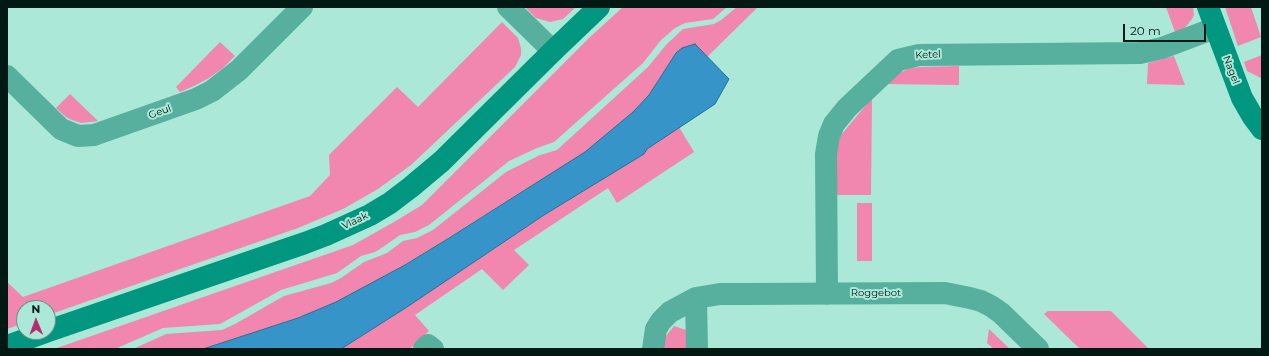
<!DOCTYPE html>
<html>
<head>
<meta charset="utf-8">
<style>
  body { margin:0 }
  #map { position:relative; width:1269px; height:356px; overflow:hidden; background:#abe8d8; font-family:Montserrat,sans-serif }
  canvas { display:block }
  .frame { position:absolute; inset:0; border:8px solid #011813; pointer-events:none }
  .north { position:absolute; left:16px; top:300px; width:40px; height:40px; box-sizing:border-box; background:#abe8d8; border:1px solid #679589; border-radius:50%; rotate:359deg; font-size:11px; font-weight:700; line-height:16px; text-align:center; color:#011813 }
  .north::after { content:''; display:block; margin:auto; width:14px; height:18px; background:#b62d6d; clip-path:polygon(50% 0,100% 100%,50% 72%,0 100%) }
  .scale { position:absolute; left:1123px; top:24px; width:83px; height:18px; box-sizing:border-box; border:2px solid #011813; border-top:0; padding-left:5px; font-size:12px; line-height:14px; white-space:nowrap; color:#011813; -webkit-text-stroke:3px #abe8d8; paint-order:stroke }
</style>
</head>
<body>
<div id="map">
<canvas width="1269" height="356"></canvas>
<div class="frame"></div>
<div class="north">N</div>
<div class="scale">20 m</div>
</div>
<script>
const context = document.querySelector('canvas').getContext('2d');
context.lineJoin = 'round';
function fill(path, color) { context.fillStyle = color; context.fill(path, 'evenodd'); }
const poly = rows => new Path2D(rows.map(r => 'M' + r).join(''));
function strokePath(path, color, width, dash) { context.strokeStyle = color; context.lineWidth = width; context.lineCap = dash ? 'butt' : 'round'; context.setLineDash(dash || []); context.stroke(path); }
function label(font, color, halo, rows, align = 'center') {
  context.font = font + ' Montserrat,sans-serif'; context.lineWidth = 4; context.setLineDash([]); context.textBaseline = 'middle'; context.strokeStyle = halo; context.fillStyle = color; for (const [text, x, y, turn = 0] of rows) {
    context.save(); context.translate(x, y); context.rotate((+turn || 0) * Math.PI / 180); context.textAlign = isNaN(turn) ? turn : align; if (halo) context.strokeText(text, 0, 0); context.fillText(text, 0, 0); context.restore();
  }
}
const green = poly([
  [525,7,576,7,563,19,550,22,536,18],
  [623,7,727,7,713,19,685,23,675,28,661,40,643,63,554,142,537,148,509,161,429,225,415,232,400,235,383,247,375,252,361,256,337,273,281,290,220,324,163,328,115,349,54,349,353,245,394,222,422,205,589,38],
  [737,7,758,7,707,57,694,44,676,53,649,95,633,112,585,152,405,265,336,302,298,318,203,349,133,349,166,334,222,330,235,324,284,296,331,283,341,278,364,262,387,253,403,241,417,238,433,230,506,172,540,155,557,150,648,67,666,45,683,29,714,24,721,20],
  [1166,7,1193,7,1194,15,1192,19,1184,29,1175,32],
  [1225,7,1251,7,1261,37,1238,46],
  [502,22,518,38,521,48,521,55,515,67,411,165,378,189,343,209,298,228,48,315,48,308,24,308,24,323,7,329,7,282,23,297,310,196,330,175,329,155,397,87,418,107],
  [220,42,235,56,223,68,209,78,194,86,180,92,176,87],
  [1262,55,1262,80,1261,78,1247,71,1244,62],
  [1174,56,1185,85,1147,84,1148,63],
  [959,66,959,85,886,84,898,74,909,68,922,67],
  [70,94,98,121,81,123,72,120,66,117,56,108],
  [872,98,871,195,837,195,837,146,841,135],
  [679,127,694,152,617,203,608,188,514,250,529,265,503,290,482,269,415,315,429,331,410,349,341,349,407,307,544,215,644,154,647,149,661,140,662,138],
  [857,203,872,203,872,261,857,261],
  [1048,311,1111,311,1149,349,1080,349,1044,314],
  [674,326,686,330,687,349,662,349,663,340],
  [989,329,1010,349,994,349,987,343]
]);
const water = poly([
  [695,44,729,79,715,104,647,149,644,154,544,215,407,307,341,349,203,349,298,318,336,302,405,265,449,238,585,152,633,112,649,95,676,53,682,48,695,44]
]);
const street = poly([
  [508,7,553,51],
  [7,76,61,129,78,136,94,135,196,99,212,91,239,70,302,7],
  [827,294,826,154,829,136,834,124,847,108,898,60,919,55,1140,53,1162,48,1215,28],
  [696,298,697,349],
  [424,349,428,345,433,349],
  [653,349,656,329,661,321,670,312,696,298,720,294,743,294,945,293,970,298,981,301,991,306,1001,313,1038,349]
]);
const secondary = poly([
  [1208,7,1242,98,1253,117,1262,129],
  [48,331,305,243,326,235,370,215,390,203,411,187,442,161,553,51,599,7],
  [7,346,46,332]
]);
const streetNames = [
  ["Ketel",928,55,-3],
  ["Nagel",1231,70,69],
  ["Geul",160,112,-20],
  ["Vlaak",355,221,-25],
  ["Roggebot",876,293]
];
fill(green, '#f186ae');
fill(water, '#3694c8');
strokePath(water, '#266f92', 1);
strokePath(street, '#56b09d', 22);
strokePath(secondary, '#009680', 22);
label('10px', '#011813', '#abe8d8', streetNames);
</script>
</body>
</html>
